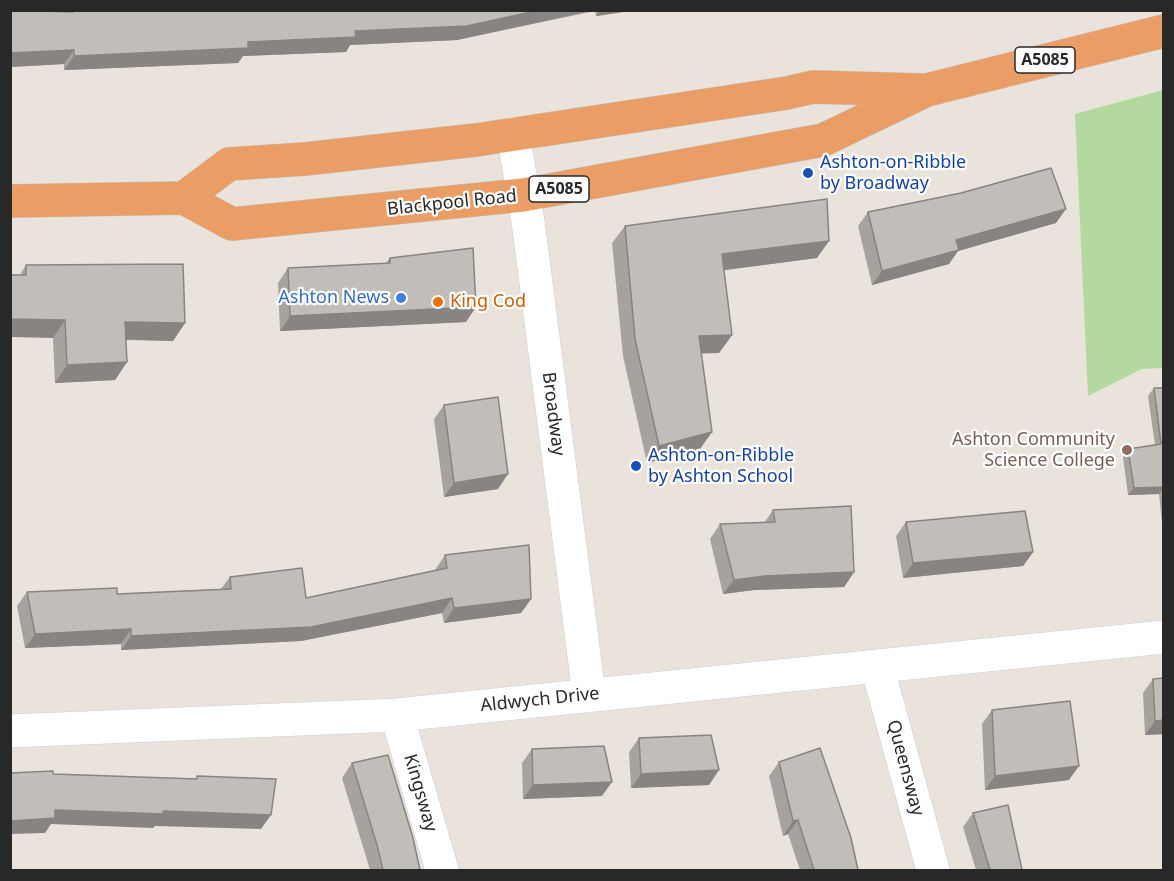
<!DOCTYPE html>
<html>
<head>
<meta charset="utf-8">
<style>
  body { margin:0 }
  #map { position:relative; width:1174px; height:881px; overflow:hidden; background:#e9e3dc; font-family:"Noto Sans",sans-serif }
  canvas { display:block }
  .frame { position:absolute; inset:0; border:12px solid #282828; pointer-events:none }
</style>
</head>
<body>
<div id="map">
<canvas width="1174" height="881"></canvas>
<div class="frame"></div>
</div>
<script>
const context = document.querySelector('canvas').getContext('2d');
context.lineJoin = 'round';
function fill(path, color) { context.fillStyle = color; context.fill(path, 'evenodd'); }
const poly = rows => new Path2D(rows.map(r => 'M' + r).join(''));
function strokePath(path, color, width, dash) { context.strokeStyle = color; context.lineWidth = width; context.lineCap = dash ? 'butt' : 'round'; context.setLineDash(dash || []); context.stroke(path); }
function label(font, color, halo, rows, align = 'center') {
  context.font = font + ' "Noto Sans",sans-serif'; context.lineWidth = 4.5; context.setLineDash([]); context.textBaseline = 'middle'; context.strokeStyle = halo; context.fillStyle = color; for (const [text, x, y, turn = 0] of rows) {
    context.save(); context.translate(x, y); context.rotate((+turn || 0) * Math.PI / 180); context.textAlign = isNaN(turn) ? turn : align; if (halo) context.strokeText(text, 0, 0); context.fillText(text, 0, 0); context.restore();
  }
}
const green = poly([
  [1163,90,1163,368,1142,369,1088,396,1075,114]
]);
const minor = poly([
  [513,134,528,221,589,694],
  [877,666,933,870],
  [397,715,442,870],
  [10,731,397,715,1164,637]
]);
const highway = poly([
  [184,198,229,164,305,159,476,140,787,93,813,87,921,90],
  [10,201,184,198,232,224,523,195,823,140,927,90,1164,31]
]);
const wall = poly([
  [10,10,62,11,62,10,637,10,596,16,595,11,457,40,350,45,346,52,243,56,238,63,64,70,64,64,10,67],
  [868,212,1056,223,958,251,949,264,872,285,858,226],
  [625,226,817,258,724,270,732,335,719,353,701,353,700,449,647,463,623,356,612,243],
  [390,258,466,322,280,331,278,283,288,268,386,263],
  [26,265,185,323,173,341,126,340,127,362,115,380,55,383,53,338,20,275],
  [1154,388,1164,388,1164,542,1159,494,1128,495,1123,457,1128,449,1155,445,1148,396],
  [444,405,498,489,444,497,434,419],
  [773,510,854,572,844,587,754,590,723,594,710,539,720,524,764,523],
  [906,522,1033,552,1023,566,903,578,896,536],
  [445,555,531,599,521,613,444,623,442,613,301,641,121,650,121,644,25,648,17,606,27,592,117,594,221,589,230,577,306,598,435,570],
  [1164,678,1164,734,1145,735,1143,693,1153,679],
  [992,710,1069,780,985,790,982,724],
  [639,738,709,785,631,788,629,752],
  [532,749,602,796,523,799,522,763],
  [779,762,858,870,800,870,788,834,783,836,769,776],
  [352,763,420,870,370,870,367,860,342,778],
  [973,813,1022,870,976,870,963,827]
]);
const shadedWall = poly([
  [540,10,595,10,457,40,350,45,346,52,243,56,238,63,64,70,74,56,248,42],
  [600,10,637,10,596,16],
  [74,50,64,64,10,67,10,53],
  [1066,209,1056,223,958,251,949,264,872,285,882,271,956,240],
  [829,241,817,258,710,272,722,254],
  [476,307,466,322,280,331,290,316],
  [10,319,65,320,53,338,10,337],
  [125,322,185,323,173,341,113,339],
  [732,335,719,353,687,354,699,336],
  [127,362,115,380,55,383,67,365],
  [712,432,700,449,647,463,659,446],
  [508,474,498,489,444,497,454,483],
  [1164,487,1164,488,1159,494,1128,495,1134,488],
  [1033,552,1023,566,903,578,913,563],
  [854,572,844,587,754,590,723,594,734,580,765,576],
  [452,598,442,613,301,641,121,650,131,636],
  [531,599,521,613,444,623,454,608],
  [131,629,121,644,25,648,35,634],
  [1164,720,1164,734,1145,735,1155,721],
  [1079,766,1069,780,985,790,995,776],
  [719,770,709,785,631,788,641,774],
  [612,782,602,796,523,799,533,785],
  [55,810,163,811,271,815,261,829,155,826,153,828,51,824,45,833,10,834,10,821],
  [798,820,788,834,783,836,793,821]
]);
const building = poly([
  [10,10,73,12,73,10,540,10,467,26,355,31,356,37,248,42,248,48,74,56,74,50,10,53,10,10],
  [1051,168,1066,209,956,240,959,250,882,271,868,212,961,193,1051,168],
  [827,199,829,241,722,254,732,335,699,336,712,432,659,446,635,339,625,226,827,199],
  [473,248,476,307,290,316,288,268,390,263,390,258,473,248],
  [183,264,185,323,125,322,127,362,67,365,65,320,10,319,10,275,26,275,26,265,183,264],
  [1154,388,1164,388,1164,487,1134,488,1128,449,1161,444,1154,388],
  [498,397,508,474,454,483,444,405,498,397],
  [851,506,854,572,765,576,734,580,720,524,775,522,773,510,851,506],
  [1025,511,1033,552,913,563,906,522,1025,511],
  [529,545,531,599,454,608,452,598,311,627,131,636,131,629,35,634,27,592,117,588,117,594,231,589,230,577,302,568,306,598,447,568,445,555,529,545],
  [1164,678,1164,720,1155,721,1153,679,1164,678],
  [1070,701,1079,766,995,776,992,710,1070,701],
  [711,735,719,770,641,774,639,738,711,735],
  [604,746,612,782,533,785,532,749,604,746],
  [820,748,851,838,858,870,814,870,798,820,793,821,779,762,820,748],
  [388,755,413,838,420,870,383,870,377,845,352,763,388,755],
  [53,771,53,774,197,779,197,776,276,779,271,815,163,811,163,814,55,810,55,818,10,821,10,773,53,771],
  [1008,805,1022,870,990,870,973,813,1008,805]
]);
const markers = [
  [808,173,6,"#1a4fb4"],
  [401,298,6,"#3f7fe0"],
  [438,302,6,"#e8710a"],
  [1127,450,6,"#8d6e63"],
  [636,466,6,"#1a4fb4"]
];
const shields = [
  [1045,60,60],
  [559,189,60]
];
const shieldNames = [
  ["A5085",1045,60],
  ["A5085",559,189]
];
const transitNames = [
  ["Ashton-on-Ribble",820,163],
  ["by Broadway",820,184],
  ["Ashton-on-Ribble",648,456],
  ["by Ashton School",648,477]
];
const streetNames = [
  ["Blackpool Road",452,203,-6],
  ["Broadway",553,414,83],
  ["Aldwych Drive",540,700,-6],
  ["Queensway",905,768,75],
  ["Kingsway",420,793,74]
];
const shopNames = [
  ["Ashton News",389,298]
];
const foodNames = [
  ["King Cod",450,302]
];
const educationNames = [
  ["Ashton Community",1115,440],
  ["Science College",1115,461]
];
fill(green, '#b3d99e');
strokePath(minor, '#cacdd8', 34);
strokePath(highway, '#c3c3c3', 34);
strokePath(minor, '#fff', 33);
strokePath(highway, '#ea9e65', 33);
fill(wall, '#a6a39e');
fill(shadedWall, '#878481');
fill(building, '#c1bdb8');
strokePath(building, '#878481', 1.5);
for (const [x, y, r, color] of markers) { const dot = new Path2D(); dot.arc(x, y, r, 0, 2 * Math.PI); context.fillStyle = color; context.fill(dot); strokePath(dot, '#fff', 2); }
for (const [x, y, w] of shields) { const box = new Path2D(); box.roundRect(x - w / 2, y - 13, w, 26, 4.5); context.fillStyle = '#fff'; context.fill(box); strokePath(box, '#282828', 1.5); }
label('bold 16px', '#282828', null, shieldNames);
label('18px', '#164399', '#fff', transitNames, 'left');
label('18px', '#282828', '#fff', streetNames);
label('18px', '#366cbe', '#fff', shopNames, 'right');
label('18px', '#c56008', '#fff', foodNames, 'left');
label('18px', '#785e54', '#fff', educationNames, 'right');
</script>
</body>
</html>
